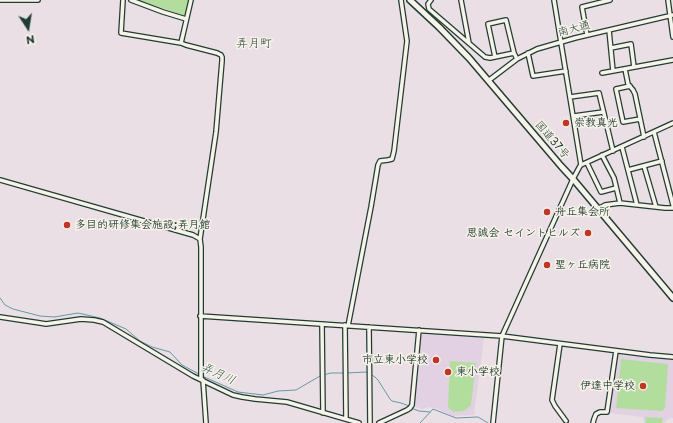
<!DOCTYPE html>
<html>
<head>
<meta charset="utf-8">
<style>
  body { margin:0 }
  #map { position:relative; width:673px; height:423px; overflow:hidden; background:#eadfe5; font-family:"Playpen Sans",sans-serif }
  canvas { display:block }
  .north { position:absolute; left:8px; top:8px; width:40px; height:40px; -webkit-text-stroke:3px #f7f3e8; paint-order:stroke; rotate:168deg; font-size:11px; font-weight:700; line-height:16px; text-align:center; color:#1f3d34 }
  .north::after { content:''; display:block; margin:auto; width:14px; height:18px; background:#1f3d34; clip-path:polygon(50% 0,100% 100%,50% 72%,0 100%) }
</style>
</head>
<body>
<div id="map">
<canvas width="673" height="423"></canvas>
<div class="north">N</div>
</div>
<script>
const context = document.querySelector('canvas').getContext('2d');
context.lineJoin = 'round';
function fill(path, color) { context.fillStyle = color; context.fill(path, 'evenodd'); }
const poly = rows => new Path2D(rows.map(r => 'M' + r).join(''));
function strokePath(path, color, width, dash) { context.strokeStyle = color; context.lineWidth = width; context.lineCap = dash ? 'butt' : 'round'; context.setLineDash(dash || []); context.stroke(path); }
function label(font, color, halo, rows, align = 'center') {
  context.font = font + ' "Playpen Sans","Klee One",sans-serif'; context.lineWidth = 3; context.setLineDash([]); context.textBaseline = 'middle'; context.strokeStyle = halo; context.fillStyle = color; for (const [text, x, y, turn = 0] of rows) {
    context.save(); context.translate(x, y); context.rotate((+turn || 0) * Math.PI / 180); context.textAlign = isNaN(turn) ? turn : align; if (halo) context.strokeText(text, 0, 0); context.fillText(text, 0, 0); context.restore();
  }
}
const built = poly([
  [422,334,484,338,474,415,453,416,436,408,428,407,422,409,413,406,420,336],
  [617,355,673,360,673,418,670,418,664,423,644,423,643,417,610,413]
]);
const green = poly([
  [139,0,189,0,185,16],
  [621,359,668,364,665,408,662,411,616,408],
  [450,361,476,363,471,405,464,411,454,412,448,408],
  [645,417,663,418,662,423,646,423]
]);
const stream = poly([
  [0,298,5,305,13,309,40,316,54,317,78,313,100,318,126,329,140,341,152,347,170,352,182,365,199,374],
  [347,373,366,372,367,373],
  [370,374,375,377,378,380,390,399,392,401,401,403,409,406],
  [323,375,331,373,344,373],
  [202,376,238,392,263,395,278,391,296,390,320,376],
  [411,408,419,411,430,412],
  [420,423,433,409,456,418,478,417,488,423]
]);
const minor = poly([
  [0,0,38,0],
  [123,0,121,33,181,43,186,45,217,53,221,55,222,57,222,61,216,132,200,239,201,247,201,379],
  [131,0,163,12,186,19],
  [431,0,428,4,429,9,485,57,490,58,514,53,517,59],
  [461,0,469,43],
  [554,0,581,165],
  [668,0,673,37],
  [609,30,613,71,673,60],
  [587,35,582,7,610,0],
  [181,43,191,0],
  [611,48,631,44,634,67],
  [528,53,533,76,566,71],
  [495,57,488,24,506,20,514,53],
  [625,69,628,84,633,90,635,94,644,137],
  [602,73,613,71],
  [488,81,517,59,537,49,575,38,673,15],
  [630,86,616,89,623,122,640,119],
  [570,97,599,93,613,151],
  [574,116,603,112],
  [654,132,673,205],
  [622,147,637,205],
  [602,155,614,178,620,203],
  [587,163,601,192,616,188],
  [644,166,656,207],
  [628,170,662,161],
  [0,180,193,235,200,239],
  [598,209,605,205,620,203,665,208,673,208],
  [200,316,502,336,650,355,673,357],
  [0,317,40,323,46,324,81,319,94,320,103,322,193,376,233,395,242,397,255,399,287,402,359,423],
  [322,324,323,413],
  [345,325,346,419],
  [348,326,371,207,378,165,380,161,388,160,392,159,394,151,407,41,401,0],
  [369,327,370,423],
  [560,344,552,400,555,406,566,421],
  [203,380,206,423],
  [379,423,407,410,410,408,412,405,419,330],
  [493,423,502,336,573,179,580,166,581,165,673,123],
  [593,423,594,419,596,414,600,412,607,412,616,351]
]);
const highway = poly([
  [410,0,439,27,469,58,561,166,573,179,673,298]
]);
const markers = [
  [566,123,4,"#c8321e"],
  [547,212,4,"#c8321e"],
  [67,225,4,"#c8321e"],
  [588,233,4,"#c8321e"],
  [547,265,4,"#c8321e"],
  [436,360,4,"#c8321e"],
  [448,372,4,"#c8321e"],
  [643,386,4,"#c8321e"]
];
const streetNames = [
  ["南大通",574,29,-14],
  ["国道37号",552,140,49]
];
const poiNames = [
  ["崇教真光",574,123],
  ["舟丘集会所",555,212],
  ["多目的研修集会施設;弄月館",75,225],
  ["思誠会 セイントヒルズ",580,233,"right"],
  ["聖ヶ丘病院",555,265],
  ["市立東小学校",428,360,"right"],
  ["東小学校",456,372],
  ["伊達中学校",635,386,"right"]
];
const neighbourhoodNames = [
  ["弄月町",254,44]
];
const waterNames = [
  ["弄月川",218,374,25]
];
fill(built, '#e1d1e3');
fill(green, '#b1de9c');
strokePath(stream, '#6599a7', 1);
strokePath(minor, '#1f3d34', 6);
strokePath(highway, '#1f3d34', 8);
strokePath(minor, '#f7f3e8', 3.5);
strokePath(highway, '#f7f3e8', 5);
for (const [x, y, r, color] of markers) { const dot = new Path2D(); dot.arc(x, y, r, 0, 2 * Math.PI); context.fillStyle = color; context.fill(dot); strokePath(dot, '#f7f3e8', 1.5); }
label('11px', '#1f3d34', '#f7f3e8', streetNames);
label('bold 11px', '#1f3d34', '#f7f3e8', poiNames, 'left');
label('12px', '#1f3d34', '#f7f3e8', neighbourhoodNames);
label('italic 12px', '#365c5a', '#f7f3e8', waterNames);
</script>
</body>
</html>
